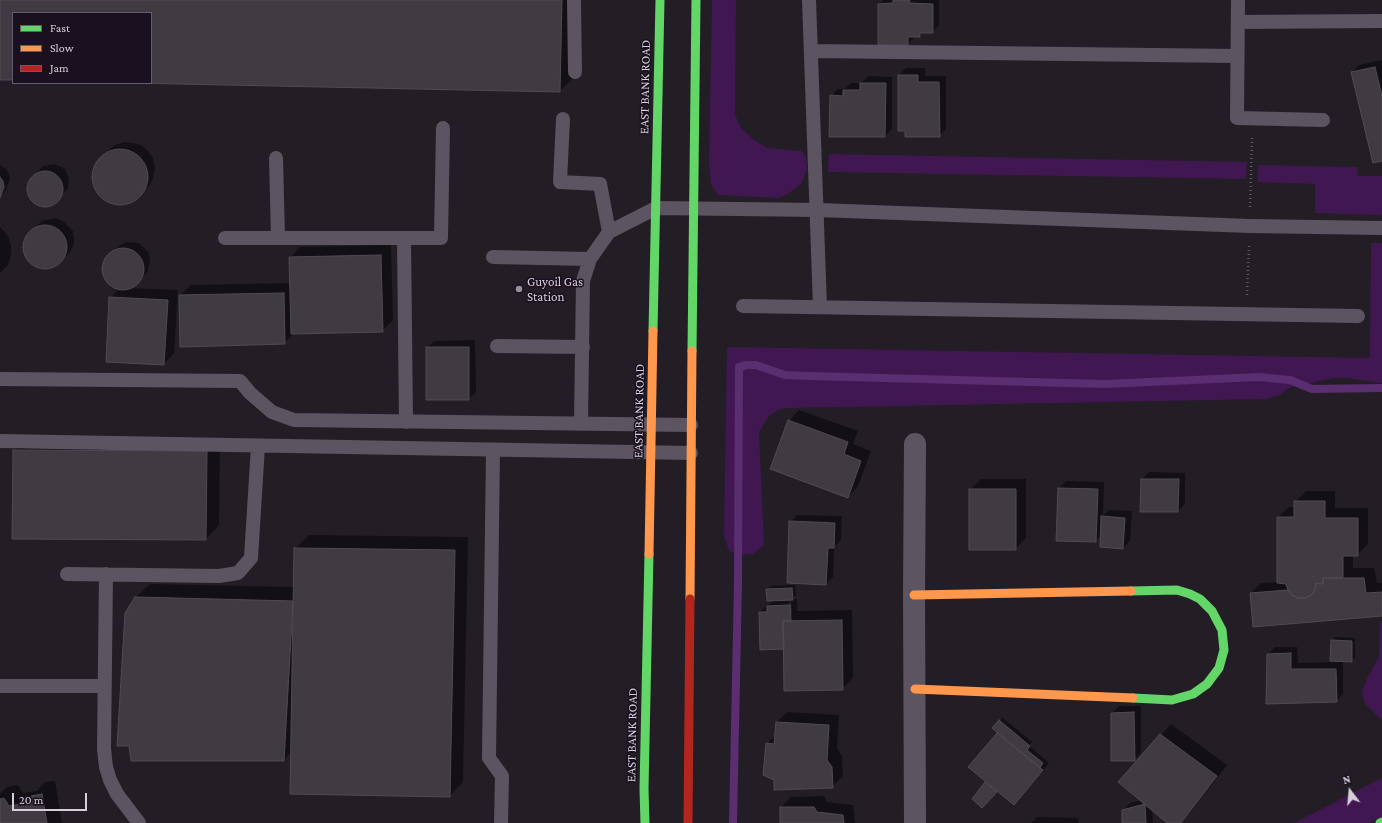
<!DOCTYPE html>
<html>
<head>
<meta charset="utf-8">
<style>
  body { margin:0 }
  #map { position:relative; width:1382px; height:823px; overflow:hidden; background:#231e26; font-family:"Crimson Pro",serif }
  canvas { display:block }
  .legend { position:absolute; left:12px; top:12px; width:140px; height:72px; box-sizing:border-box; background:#1a101f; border:1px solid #655c69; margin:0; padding:5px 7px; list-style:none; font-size:12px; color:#d5cfd9 }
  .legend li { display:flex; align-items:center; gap:8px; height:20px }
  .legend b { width:20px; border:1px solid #655c69 }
  .north { position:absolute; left:1330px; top:771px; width:40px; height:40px; -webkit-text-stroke:3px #1a101f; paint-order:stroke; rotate:344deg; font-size:11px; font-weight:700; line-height:16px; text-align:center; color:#d5cfd9 }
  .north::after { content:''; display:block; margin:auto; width:14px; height:18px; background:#d5cfd9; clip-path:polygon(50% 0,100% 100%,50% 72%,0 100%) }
  .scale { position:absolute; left:12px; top:793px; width:75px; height:18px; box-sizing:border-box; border:2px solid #d5cfd9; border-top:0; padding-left:5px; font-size:12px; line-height:14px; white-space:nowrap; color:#d5cfd9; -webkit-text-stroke:3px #1a101f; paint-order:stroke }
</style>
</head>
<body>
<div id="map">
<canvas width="1382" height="823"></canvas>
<ul class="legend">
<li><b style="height:5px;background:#63d668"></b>Fast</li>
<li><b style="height:5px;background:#ff974d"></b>Slow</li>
<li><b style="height:5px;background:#b3261e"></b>Jam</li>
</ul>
<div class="north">N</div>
<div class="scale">20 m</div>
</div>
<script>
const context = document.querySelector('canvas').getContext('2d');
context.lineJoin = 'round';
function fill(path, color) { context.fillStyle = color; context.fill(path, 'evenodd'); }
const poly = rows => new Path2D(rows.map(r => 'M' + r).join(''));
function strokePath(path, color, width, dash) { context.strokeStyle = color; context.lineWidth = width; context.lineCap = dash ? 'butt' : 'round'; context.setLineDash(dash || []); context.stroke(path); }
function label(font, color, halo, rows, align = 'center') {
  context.font = font + ' "Crimson Pro",serif'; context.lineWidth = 3; context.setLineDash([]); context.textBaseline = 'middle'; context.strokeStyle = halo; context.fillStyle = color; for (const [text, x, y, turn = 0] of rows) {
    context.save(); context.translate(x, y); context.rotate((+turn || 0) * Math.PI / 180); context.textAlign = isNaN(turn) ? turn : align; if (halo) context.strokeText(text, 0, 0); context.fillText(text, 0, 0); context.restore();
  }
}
const green = poly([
  [712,0,736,0,735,115,742,129,753,139,767,148,802,151,806,158,807,169,802,183,788,194,778,198,718,195,711,184,709,163],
  [829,154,1247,162,1246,179,828,172],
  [1258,165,1357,167,1358,176,1382,176,1382,215,1315,213,1315,184,1258,182],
  [1371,243,1382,243,1382,383,1346,378,1334,378,1291,387,1277,396,1266,399,789,408,780,409,769,416,759,432,764,545,753,554,740,555,729,551,724,535,727,347,1370,358],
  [1382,622,1382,720,1365,704,1362,692,1367,678,1379,657,1380,623],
  [1382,778,1382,817,1369,823,1294,823]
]);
const shadow = poly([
  [0,0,575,0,573,78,560,91,151,82,151,13,13,13,13,79,0,79],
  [884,0,939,0,939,25,932,32,923,32,920,36,915,37,908,44,879,4],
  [1382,60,1382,160,1352,72,1359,65],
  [906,68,925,68,925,76,946,76,946,129,939,136,899,130,899,75],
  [868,76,892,77,892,129,885,136,831,96,838,89,845,89,851,83,861,83],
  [124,142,133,143,141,145,148,151,153,158,155,167,154,175,151,183,145,190,137,197,130,202,121,204,113,202,104,199,98,193,94,184,93,175,95,166,100,158,115,145],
  [54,164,64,168,69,178,68,189,51,204,39,205,30,198,27,187,32,177,40,169,44,166],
  [0,165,6,169,9,174,10,179,6,190,0,197],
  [56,218,63,221,73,231,74,238,74,244,71,251,59,264,52,268,38,268,32,264,27,259,24,253,23,246,25,239,29,233,42,221],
  [0,227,8,236,11,245,11,255,8,265,0,273],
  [126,242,139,243,148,252,150,258,148,271,144,276,137,284,128,288,178,290,174,353,164,364,110,298,119,289,112,285,107,281,104,275,103,269,104,263,107,257,115,249,120,245],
  [391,245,393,320,382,331,294,333,284,343,180,295,191,285,290,283,290,258,300,247],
  [475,340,476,392,469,399,427,348,434,341],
  [799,410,858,431,853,444,871,451,858,486,848,497,789,421],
  [27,437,220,438,219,525,206,539,14,450],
  [1149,472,1185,473,1185,504,1178,511,1142,479],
  [981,479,1026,479,1026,538,1015,549,970,490],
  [1066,481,1104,482,1103,516,1109,510,1132,511,1130,541,1123,548,1101,535,1096,541,1059,488],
  [1306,491,1335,491,1335,508,1368,508,1368,544,1357,555,1353,555,1353,568,1374,568,1377,583,1382,583,1382,615,1251,593,1261,583,1278,582,1278,517,1289,507,1295,507,1295,502],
  [797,515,842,516,841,540,834,547,833,577,826,584,790,522],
  [309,535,468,537,463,782,450,796,291,752,284,760,136,597,150,584,294,587,295,549],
  [795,585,796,595,792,599,797,599,797,611,852,610,853,678,842,689,784,648,760,612,775,599,767,589,771,586],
  [789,600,791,600,792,614,790,616],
  [1335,637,1355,638,1355,657,1351,661,1343,660,1343,694,1336,701,1268,654,1275,647,1297,647,1298,663,1341,662,1332,641],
  [1119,706,1141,706,1141,753,1134,760,1112,713],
  [787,712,839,715,837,749,842,756,843,776,832,787,775,779,767,744,776,735,777,722],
  [1003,718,1032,742,1029,746,1049,763,1021,797,997,790,982,807,973,799,987,782,969,767,998,732,1000,721],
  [1171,724,1227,765,1182,823,1169,823,1152,809,1153,823,1123,823,1123,811,1130,803,1142,800,1120,782],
  [55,781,62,823,0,823,0,794,7,787,18,785,23,793,37,791,45,782],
  [824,796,827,802,853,805,855,823,781,823,781,807,791,797],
  [1037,817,1078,818,1079,823,1031,823]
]);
const stream = poly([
  [733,823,738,584,739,367,747,365,756,365,785,375,809,376,1105,384,1259,377,1290,380,1312,389,1382,388]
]);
const building = poly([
  [0,0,562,0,560,92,132,83,151,83,151,13,13,13,13,80,0,80,0,0],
  [893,0,910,0,909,3,933,4,933,33,920,33,920,37,908,37,908,45,878,45,878,4,893,3,893,0],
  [1375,67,1382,96,1382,161,1373,163,1351,72,1375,67],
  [898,75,918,75,918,82,939,82,940,137,905,137,905,131,898,131,898,75],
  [860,83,886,83,885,137,829,137,830,95,843,96,843,90,860,90,860,83],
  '92 177a28 28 0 1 1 56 0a28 28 0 1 1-56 0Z',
  '27 189a18 18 0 1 1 36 0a18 18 0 1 1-36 0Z',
  [0,177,3,181,4,187,0,198,0,177],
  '23 247a22 22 0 1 1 44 0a22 22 0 1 1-44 0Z',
  '102 269a21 21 0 1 1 42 0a21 21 0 1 1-42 0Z',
  [381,255,383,332,291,334,289,257,381,255],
  [284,293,285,344,180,347,179,295,284,293],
  [109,297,168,300,164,365,106,362,109,297],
  [426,347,469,347,469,400,426,400,426,347],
  [788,420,848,442,844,454,861,461,848,498,770,469,788,420],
  [13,450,207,451,206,540,12,539,13,450],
  [1141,479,1179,479,1178,512,1140,512,1141,479],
  [1058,488,1098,489,1096,542,1056,541,1058,488],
  [969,489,1016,489,1016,550,969,550,969,489],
  [1294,501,1325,501,1325,518,1358,518,1358,556,1343,556,1343,578,1323,578,1323,584,1316,583,1315,590,1311,595,1305,598,1298,598,1292,595,1288,590,1286,584,1277,583,1277,517,1294,517,1294,501],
  [1101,516,1125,518,1123,549,1100,547,1101,516],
  [789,521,835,523,834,548,828,548,826,585,787,583,789,521],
  [294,548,455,550,450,797,290,794,294,548],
  [1323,578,1364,578,1366,593,1382,592,1382,616,1253,627,1250,593,1288,590,1292,595,1298,598,1305,598,1311,595,1315,590,1316,583,1323,584,1323,578],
  [792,588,793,600,767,601,766,589,792,588],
  [135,597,293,601,284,761,131,761,129,746,117,746,125,613,135,597],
  [790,605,791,621,783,621,784,649,760,650,759,612,767,612,767,606,790,605],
  [842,620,843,690,784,691,783,621,842,620],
  [1331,640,1352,641,1352,662,1330,661,1331,640],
  [1291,653,1291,669,1336,669,1337,702,1266,704,1267,654,1291,653],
  [1134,712,1135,761,1111,761,1111,713,1134,712],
  [999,720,1030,746,1027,750,1043,763,1040,768,992,728,999,720],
  [776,722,829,725,827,760,832,767,833,788,774,790,774,780,763,775,766,743,774,744,776,722],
  [997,733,1043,770,1014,805,968,767,997,733],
  [1160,734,1217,776,1181,823,1167,823,1118,782,1160,734],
  [985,782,997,792,982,808,972,799,985,782],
  [42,794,47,823,0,823,0,799,4,798,9,806,32,802,31,796,42,794],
  [1145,804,1146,823,1122,823,1122,810,1145,804],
  [780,807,814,807,817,812,843,815,844,823,780,823,780,807]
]);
const path = poly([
  [1250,207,1252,138],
  [1247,295,1249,246]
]);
const lane = poly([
  [574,0,575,72],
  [809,0,820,307],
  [1238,0,1237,118,1323,120],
  [1238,22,1382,21],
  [812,51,1237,56],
  [563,119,560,182,600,184,609,232],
  [276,158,278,238],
  [225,238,441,238,443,128],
  [404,239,406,422],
  [493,257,590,259],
  [743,306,1358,316],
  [497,346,583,347],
  [0,379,240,381,250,393,272,412,294,420,691,425],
  [581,424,583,281,590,259,609,232,656,208,818,210,1250,226,1382,228],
  [0,441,691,453],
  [493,450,489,758,502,776,501,823],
  [67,574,219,576,238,573,251,558,258,446],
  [106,574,104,749,106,767,110,780,117,794,139,823],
  [0,686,104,686]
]);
const street = poly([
  [915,444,914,595,915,823]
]);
const fast = poly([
  [653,331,660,0],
  [692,351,696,0],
  [1131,591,1177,590,1190,594,1200,599,1212,611,1222,630,1224,650,1219,668,1207,684,1193,694,1172,700,1133,698],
  [645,823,644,789,649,554],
  [1380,823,1382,822]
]);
const slow = poly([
  [649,554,653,331],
  [914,595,1131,591],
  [690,599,692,351],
  [915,689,1133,698]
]);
const jam = poly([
  [688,823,690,599]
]);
const markers = [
  [519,289,4,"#97919a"]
];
const streetNames = [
  ["EAST BANK ROAD",645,87,-89],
  ["EAST BANK ROAD",639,411,-89],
  ["EAST BANK ROAD",632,735,-89]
];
const poiNames = [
  ["Guyoil Gas",527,282],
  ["Station",527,297]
];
fill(green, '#401751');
fill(shadow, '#0007');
strokePath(stream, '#5b2e72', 8);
fill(building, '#403a42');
strokePath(building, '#504b53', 1);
strokePath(path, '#5c575f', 2.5, [1, 3]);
strokePath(lane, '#5c5561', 14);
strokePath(street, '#5c5561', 22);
strokePath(fast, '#63d668', 9);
strokePath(slow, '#ff974d', 9);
strokePath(jam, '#b3261e', 9);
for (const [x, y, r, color] of markers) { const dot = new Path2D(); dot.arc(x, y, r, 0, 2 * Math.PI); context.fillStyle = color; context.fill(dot); strokePath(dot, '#1a101f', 1.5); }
label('13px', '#d5cfd9', '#1a101f', streetNames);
label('13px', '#d5cfd9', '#1a101f', poiNames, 'left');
</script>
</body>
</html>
